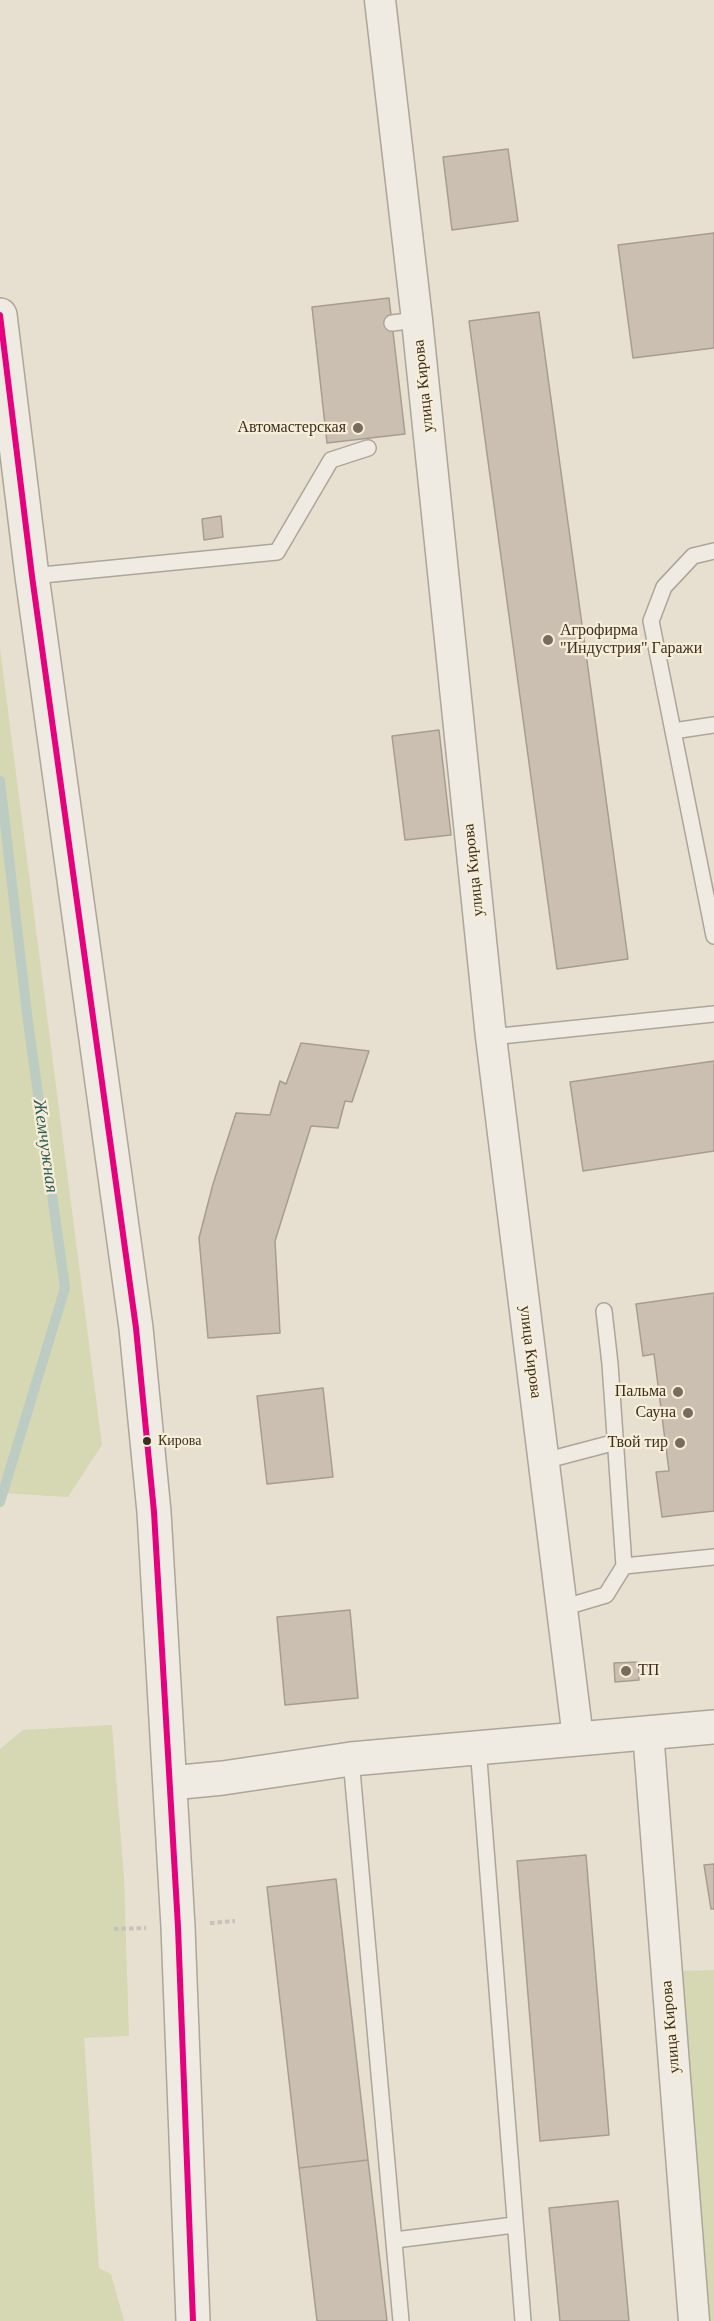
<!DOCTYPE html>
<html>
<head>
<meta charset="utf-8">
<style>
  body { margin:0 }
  canvas { display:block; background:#e7e0d1 }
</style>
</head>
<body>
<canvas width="714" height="2321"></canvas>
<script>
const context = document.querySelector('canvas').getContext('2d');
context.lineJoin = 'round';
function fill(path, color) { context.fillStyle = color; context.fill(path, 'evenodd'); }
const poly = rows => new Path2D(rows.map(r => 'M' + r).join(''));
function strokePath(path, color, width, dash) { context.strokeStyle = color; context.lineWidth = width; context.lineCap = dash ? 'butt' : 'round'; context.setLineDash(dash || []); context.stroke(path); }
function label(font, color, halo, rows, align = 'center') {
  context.font = font + ' Georgia,serif'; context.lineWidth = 4.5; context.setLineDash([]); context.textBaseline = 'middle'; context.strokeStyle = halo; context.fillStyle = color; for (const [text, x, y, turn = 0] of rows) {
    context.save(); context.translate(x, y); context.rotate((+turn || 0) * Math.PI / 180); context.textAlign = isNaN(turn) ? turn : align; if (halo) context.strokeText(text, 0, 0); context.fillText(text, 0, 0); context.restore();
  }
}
const green = poly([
  [0,648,102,1445,68,1497,0,1493],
  [112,1725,124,1878,129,2036,84,2038,99,2268,111,2274,124,2321,0,2321,0,1749,23,1730],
  [714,1970,714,2321,707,2321,674,1971]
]);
const stream = poly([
  [0,781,28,1022,65,1288,0,1502]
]);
const building = poly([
  [508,149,518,221,452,230,443,157,508,149],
  [714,233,714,348,633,358,618,245,714,233],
  [389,298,405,434,327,443,312,307,389,298],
  [539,312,628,959,557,969,469,321,539,312],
  [221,516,223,537,204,540,202,519,221,516],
  [439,730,451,835,405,840,392,736,439,730],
  [301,1043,369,1051,352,1102,345,1101,338,1128,311,1126,275,1241,280,1333,208,1338,199,1238,213,1184,236,1113,270,1115,280,1081,286,1084,301,1043],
  [714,1061,714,1151,583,1171,570,1082,714,1061],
  [714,1293,714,1511,662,1517,656,1472,669,1471,654,1354,643,1356,636,1304,714,1293],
  [323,1388,333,1477,267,1484,257,1396,323,1388],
  [350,1610,358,1698,285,1705,277,1617,350,1610],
  [638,1662,639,1680,615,1682,614,1663,638,1662],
  [586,1855,609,2135,540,2141,517,1861,586,1855],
  [714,1864,714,1909,711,1909,704,1865,714,1864],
  [336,1879,368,2160,299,2168,267,1887,336,1879],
  [368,2160,387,2321,317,2321,299,2168,368,2160],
  [618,2201,629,2321,560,2321,549,2208,618,2201]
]);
const path = poly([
  [210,1923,235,1921],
  [114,1929,146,1928]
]);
const service = poly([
  [392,323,417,320],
  [714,551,693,556,664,587,651,621,714,936],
  [32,576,277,552,331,460,368,448],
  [673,731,714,725],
  [491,1037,714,1014],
  [544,1461,616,1442],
  [624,1566,714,1557],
  [562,1608,606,1595,624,1566,610,1364,604,1311],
  [478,1747,523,2321],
  [351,1759,401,2321],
  [395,2240,514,2225]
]);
const minor = poly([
  [380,0,417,320,491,1037,578,1738],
  [648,1732,694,2321]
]);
const tertiary = poly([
  [0,315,32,576,136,1328,154,1512,178,1927,193,2321],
  [171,1783,223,1778,351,1759,714,1727]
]);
const bus1 = poly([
  [0,315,32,576,136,1328,154,1512,178,1927,193,2321]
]);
const markers = [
  [358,428,6,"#786c5e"],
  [548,640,6,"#786c5e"],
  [678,1392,6,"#786c5e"],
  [688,1413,6,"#786c5e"],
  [147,1441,5,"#3d2e20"],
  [680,1443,6,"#786c5e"],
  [626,1671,6,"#786c5e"]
];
const busNames = [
  ["Кирова",158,1441]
];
const streetNames = [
  ["улица Кирова",424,386,-96],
  ["улица Кирова",474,870,-96],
  ["улица Кирова",530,1352,83],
  ["улица Кирова",671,2027,-95]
];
const poiNames = [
  ["Автомастерская",346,428],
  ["Агрофирма",560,631,"left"],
  ["\"Индустрия\" Гаражи",560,649,"left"],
  ["Пальма",666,1392],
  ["Сауна",676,1413],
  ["Твой тир",668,1443],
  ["ТП",638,1671,"left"]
];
const waterNames = [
  ["Жемчужная",45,1146,82]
];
fill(green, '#d6d7b3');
strokePath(stream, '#bcccc2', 10);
fill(building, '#cbbfb2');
strokePath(building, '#a89c90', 1.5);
strokePath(service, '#ada599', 18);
strokePath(minor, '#ada599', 33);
strokePath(tertiary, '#ada599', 36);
strokePath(path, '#c8c2b9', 4, [4.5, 3]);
strokePath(service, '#efebe3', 15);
strokePath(minor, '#efebe3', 30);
strokePath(tertiary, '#efebe3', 33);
strokePath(bus1, '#e5007d', 6);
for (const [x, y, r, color] of markers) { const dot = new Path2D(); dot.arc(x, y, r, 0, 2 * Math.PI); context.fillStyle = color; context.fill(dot); strokePath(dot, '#f7eed8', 2); }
label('14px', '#3d2e20', '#f7eed8', busNames, 'left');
label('16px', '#3d2e20', '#f7eed8', streetNames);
label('16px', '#3d2e20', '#f7eed8', poiNames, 'right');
label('italic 18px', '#2f5d5a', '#f7eed8', waterNames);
</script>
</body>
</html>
